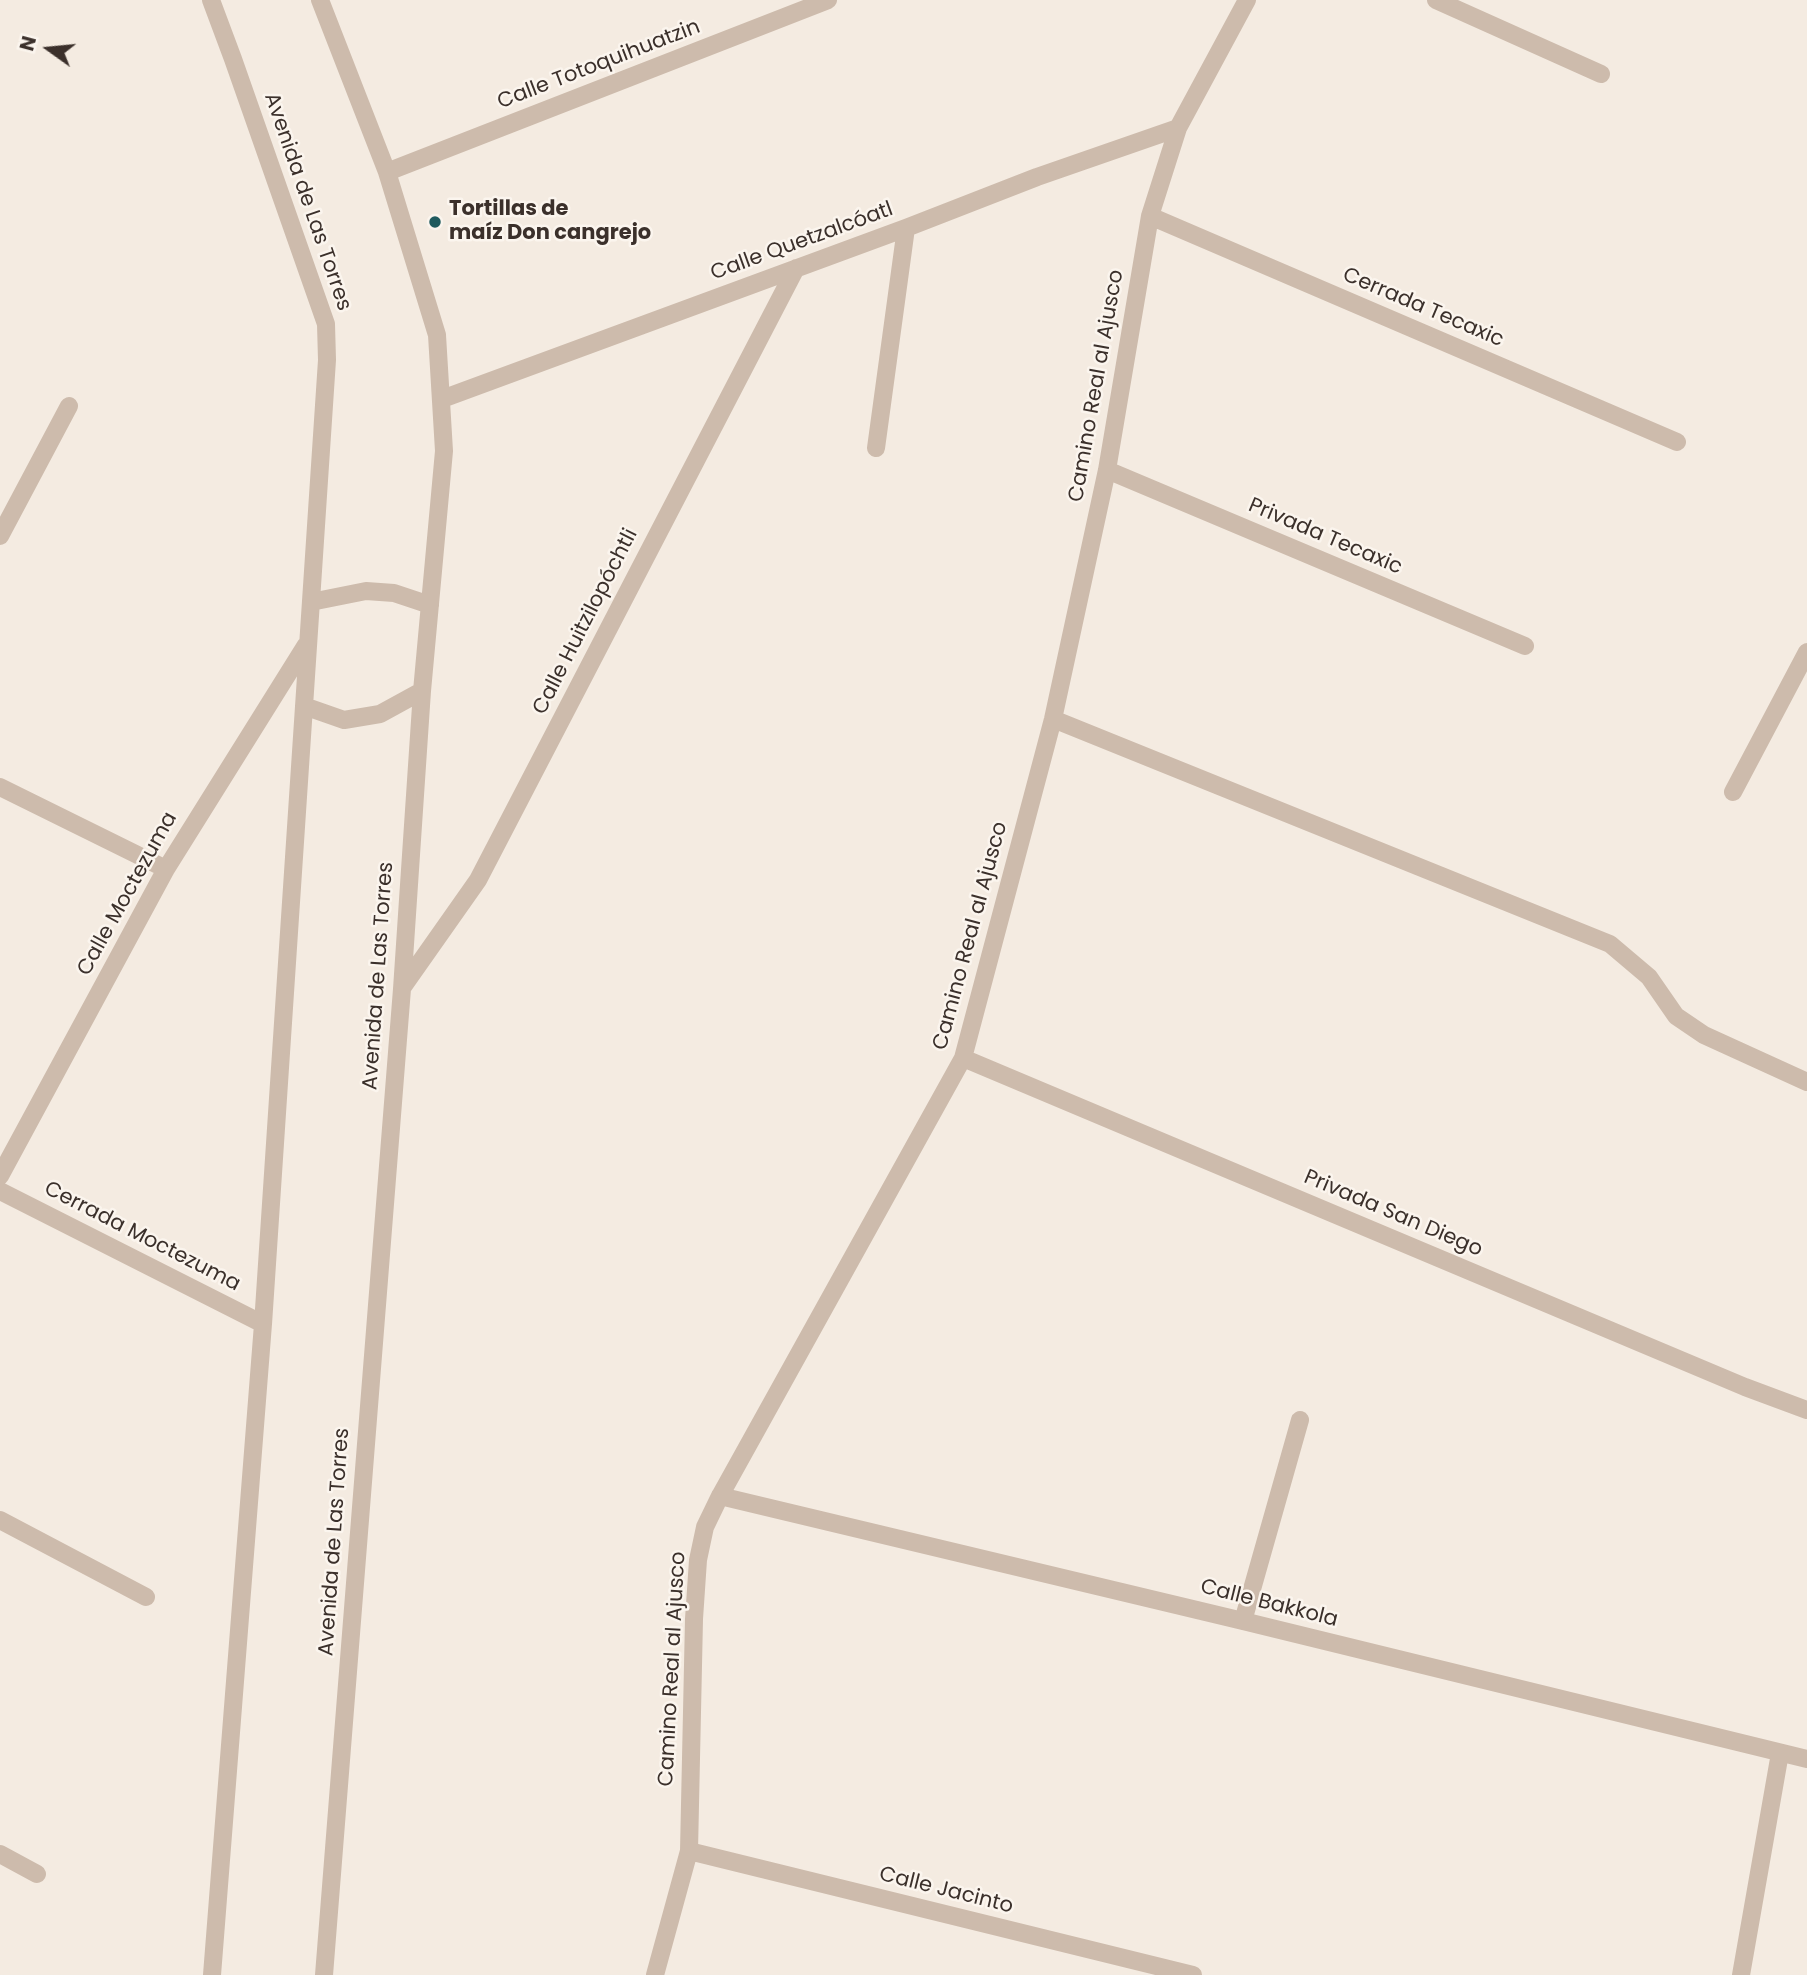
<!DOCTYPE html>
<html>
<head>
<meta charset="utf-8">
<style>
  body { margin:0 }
  #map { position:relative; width:1807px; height:1975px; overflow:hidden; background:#f4ebe1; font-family:Poppins,sans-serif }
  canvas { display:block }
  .north { position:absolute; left:14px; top:14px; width:70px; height:70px; -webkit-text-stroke:5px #fbf5ee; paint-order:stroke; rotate:285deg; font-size:19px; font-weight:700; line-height:28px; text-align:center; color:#3b302b }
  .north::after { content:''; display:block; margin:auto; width:24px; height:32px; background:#3b302b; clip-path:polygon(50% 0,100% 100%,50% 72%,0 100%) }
</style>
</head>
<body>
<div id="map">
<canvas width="1807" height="1975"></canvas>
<div class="north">N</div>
</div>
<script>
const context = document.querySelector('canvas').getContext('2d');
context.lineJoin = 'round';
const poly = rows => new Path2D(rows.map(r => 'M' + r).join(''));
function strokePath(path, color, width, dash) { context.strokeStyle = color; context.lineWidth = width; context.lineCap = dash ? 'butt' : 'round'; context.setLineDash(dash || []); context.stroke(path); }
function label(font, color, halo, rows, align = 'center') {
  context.font = font + ' Poppins,sans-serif'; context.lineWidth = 5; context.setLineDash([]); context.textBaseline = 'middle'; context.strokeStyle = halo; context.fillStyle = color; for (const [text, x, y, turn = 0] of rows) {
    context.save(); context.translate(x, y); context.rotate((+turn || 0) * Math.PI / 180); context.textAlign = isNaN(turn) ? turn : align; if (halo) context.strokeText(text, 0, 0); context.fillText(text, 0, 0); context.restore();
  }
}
const minor = poly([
  [211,0,233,59,326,324,327,360,263,1324,212,1975],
  [320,0,387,172,437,335,444,451,422,691,402,989,324,1975],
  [1436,0,1601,74],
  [387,172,828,0],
  [1150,216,1677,442],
  [442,399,906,228,1037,177,1178,128],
  [876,448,906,228],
  [1107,470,1525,646],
  [0,536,69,406],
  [311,602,366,591,394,593,430,605],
  [304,706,344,720,380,714,422,691],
  [1053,719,1610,944,1649,977,1676,1016,1704,1035,1807,1082],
  [0,787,166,869],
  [1733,792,1807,652],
  [402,988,478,880,796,268],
  [963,1058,1745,1387,1807,1410],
  [0,1176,166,869,306,645],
  [0,1191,263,1324],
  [720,1496,1243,1621,1807,1759],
  [0,1520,146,1597],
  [1243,1621,1300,1420],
  [689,1851,1193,1975],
  [0,1854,37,1874],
  [655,1975,689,1851,694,1619,698,1560,705,1527,720,1496,963,1058,1053,719,1107,470,1150,216,1178,128,1247,0],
  [1741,1975,1780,1753]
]);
const markers = [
  [435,222,7,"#1f5a5e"]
];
const streetNames = [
  ["Calle Totoquihuatzin",599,65,-21],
  ["Avenida de Las Torres",307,202,71],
  ["Calle Quetzalcóatl",802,242,-20],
  ["Cerrada Tecaxic",1423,308,23],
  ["Camino Real al Ajusco",1097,386,-80],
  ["Privada Tecaxic",1325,537,23],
  ["Calle Huitzilopóchtli",586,622,-63],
  ["Calle Moctezuma",128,894,-61],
  ["Camino Real al Ajusco",971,936,-75],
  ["Avenida de Las Torres",379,976,-86],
  ["Privada San Diego",1393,1214,23],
  ["Cerrada Moctezuma",142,1237,27],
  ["Avenida de Las Torres",335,1542,-86],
  ["Calle Bakkola",1269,1604,14],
  ["Camino Real al Ajusco",673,1669,-87],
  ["Calle Jacinto",946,1891,14]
];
const poiNames = [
  ["Tortillas de",449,210],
  ["maíz Don cangrejo",449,234]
];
strokePath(minor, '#cdbbac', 18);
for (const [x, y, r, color] of markers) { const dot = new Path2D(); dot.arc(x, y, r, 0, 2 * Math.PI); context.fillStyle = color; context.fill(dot); strokePath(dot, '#fbf5ee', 2.5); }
label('21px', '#3b302b', '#fbf5ee', streetNames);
label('bold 21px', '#3b302b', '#fbf5ee', poiNames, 'left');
</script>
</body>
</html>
